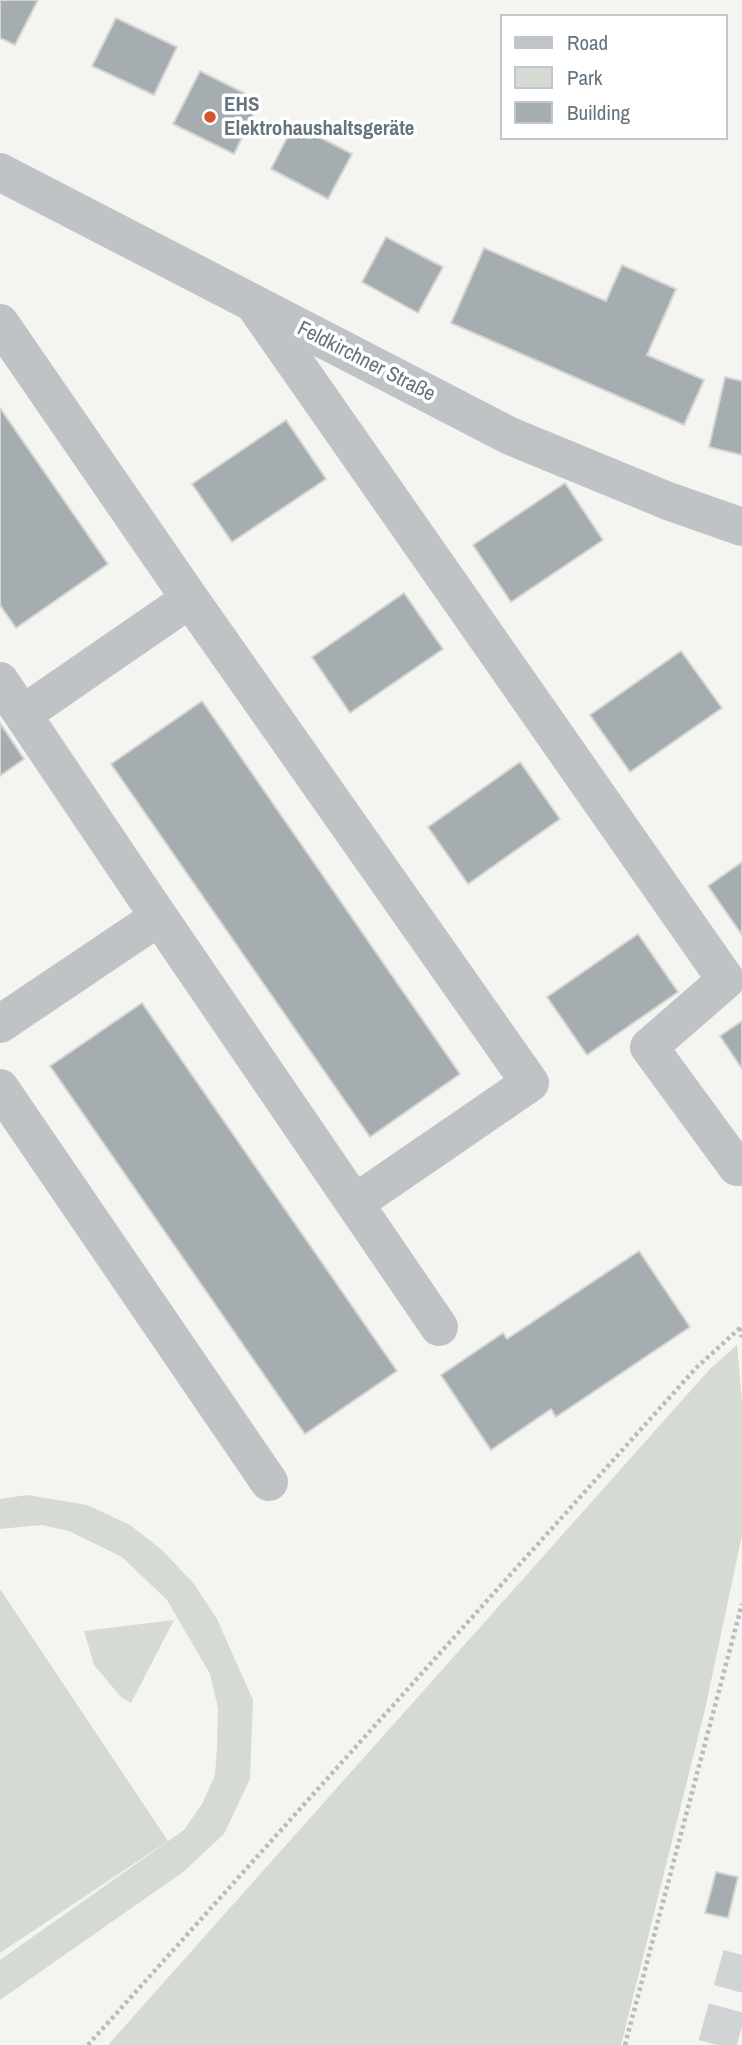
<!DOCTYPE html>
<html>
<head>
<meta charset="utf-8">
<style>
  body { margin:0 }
  #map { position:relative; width:742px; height:2045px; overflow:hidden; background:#f4f4f1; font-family:"Archivo Narrow",sans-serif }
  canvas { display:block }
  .legend { position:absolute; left:500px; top:14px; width:228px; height:126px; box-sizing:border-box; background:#fff; border:2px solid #c1c7cc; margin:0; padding:9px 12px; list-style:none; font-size:21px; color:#65747f }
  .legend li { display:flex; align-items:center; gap:14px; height:35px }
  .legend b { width:35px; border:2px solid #c1c7cc }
</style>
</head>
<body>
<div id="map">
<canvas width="742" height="2045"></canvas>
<ul class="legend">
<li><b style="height:9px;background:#bfc3c6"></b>Road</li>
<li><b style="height:19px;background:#d5dbd2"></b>Park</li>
<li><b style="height:19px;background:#a5adb1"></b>Building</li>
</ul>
</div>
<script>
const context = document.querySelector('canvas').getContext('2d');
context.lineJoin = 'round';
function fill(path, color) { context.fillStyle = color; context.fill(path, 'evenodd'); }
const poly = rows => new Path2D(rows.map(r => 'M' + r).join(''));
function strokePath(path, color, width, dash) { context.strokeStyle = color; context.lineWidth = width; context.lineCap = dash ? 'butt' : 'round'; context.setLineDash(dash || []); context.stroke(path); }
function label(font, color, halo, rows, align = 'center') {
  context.font = font + ' "Archivo Narrow",sans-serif'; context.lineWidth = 7; context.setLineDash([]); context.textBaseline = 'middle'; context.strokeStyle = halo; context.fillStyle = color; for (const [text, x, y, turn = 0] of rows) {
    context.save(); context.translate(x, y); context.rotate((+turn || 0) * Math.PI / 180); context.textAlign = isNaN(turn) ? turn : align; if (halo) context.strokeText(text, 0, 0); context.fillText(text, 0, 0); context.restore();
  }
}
const green = poly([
  [737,1345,742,1402,742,1535,706,1705,621,2045,108,2045,709,1370],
  [27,1495,87,1505,130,1525,162,1550,194,1584,217,1619,253,1700,250,1779,224,1834,183,1872,0,2000,0,1960,184,1830,202,1804,215,1775,217,1747,218,1708,210,1674,167,1600,122,1557,69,1531,42,1525,0,1529,0,1499],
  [0,1589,168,1841,0,1953],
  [174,1620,131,1703,121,1697,94,1665,84,1631]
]);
const building = poly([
  [0,0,38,0,15,45,0,38,0,0],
  [116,18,177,47,154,95,92,66,116,18],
  [200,71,260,101,234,154,173,124,200,71],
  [294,124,352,154,328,199,271,169,294,124],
  [386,237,443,267,418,313,362,282,386,237],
  [484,248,606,301,622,265,676,289,647,355,704,380,684,425,451,323,484,248],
  [725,377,742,381,742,455,709,447,725,377],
  [0,408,108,564,16,628,0,605,0,408],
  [286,420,326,479,232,542,192,484,286,420],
  [565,483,603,540,511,602,473,545,565,483],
  [404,593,443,649,350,713,312,657,404,593],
  [681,651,722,708,630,772,590,715,681,651],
  [202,701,460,1074,370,1137,111,764,202,701],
  [0,723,24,759,0,776,0,723],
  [520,762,560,819,468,884,428,827,520,762],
  [742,862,742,935,708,886,742,862],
  [638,934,678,992,587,1055,547,997,638,934],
  [142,1003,397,1371,305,1434,50,1066,142,1003],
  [742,1021,742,1069,720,1036,742,1021],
  [639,1251,690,1327,556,1417,551,1409,491,1450,441,1375,503,1333,507,1339,639,1251],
  [716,1872,738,1877,728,1918,705,1913,716,1872]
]);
const highwayTunnel = poly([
  [717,2045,742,1955]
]);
const path = poly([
  [739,1328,742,1337],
  [88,2045,696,1368,742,1326],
  [625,2045,742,1604]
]);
const minor = poly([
  [0,172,510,436,668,501,742,527],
  [254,304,726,980,649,1047,737,1167],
  [0,323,190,599,23,714],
  [190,599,530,1083,355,1203],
  [0,681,159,917,0,1024],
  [159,917,439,1327],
  [0,1088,269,1482]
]);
const markers = [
  [210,117,7,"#d45430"]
];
const poiNames = [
  ["EHS",224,105],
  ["Elektrohaushaltsgeräte",224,129]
];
const streetNames = [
  ["Feldkirchner Straße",366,362,27]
];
fill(green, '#d5dbd2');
fill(building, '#a5adb1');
strokePath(building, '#d5d5d3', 2);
strokePath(highwayTunnel, '#d0d4d4', 38, [38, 19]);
strokePath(path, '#b9bbbd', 4.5, [3.5, 3.5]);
strokePath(minor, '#bfc3c6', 38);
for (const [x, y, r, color] of markers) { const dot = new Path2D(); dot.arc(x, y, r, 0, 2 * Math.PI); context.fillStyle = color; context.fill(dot); strokePath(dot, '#fff', 2.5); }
label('bold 21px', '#65747f', '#fff', poiNames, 'left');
label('21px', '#65747f', '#fff', streetNames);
</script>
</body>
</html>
